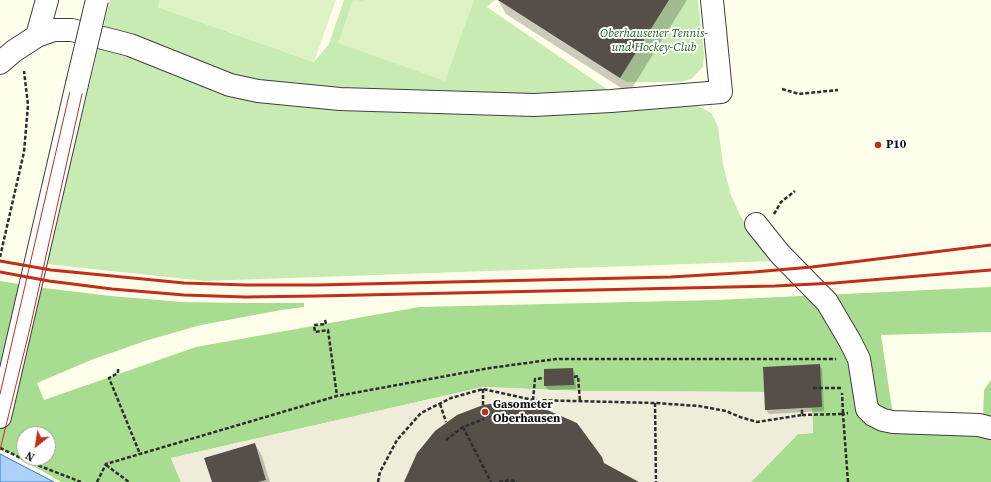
<!DOCTYPE html>
<html>
<head>
<meta charset="utf-8">
<style>
  body { margin:0 }
  #map { position:relative; width:991px; height:482px; overflow:hidden; background:#fffeeb; font-family:"Source Serif 4",serif }
  canvas { display:block }
  .north { position:absolute; left:16px; top:426px; width:40px; height:40px; box-sizing:border-box; background:#fff; border:1px solid #9e9e9e; border-radius:50%; rotate:210deg; font-size:11px; font-weight:700; line-height:16px; text-align:center; color:#0c0c0c }
  .north::after { content:''; display:block; margin:auto; width:14px; height:18px; background:#c22e1d; clip-path:polygon(50% 0,100% 100%,50% 72%,0 100%) }
</style>
</head>
<body>
<div id="map">
<canvas width="991" height="482"></canvas>
<div class="north">N</div>
</div>
<script>
const context = document.querySelector('canvas').getContext('2d');
context.lineJoin = 'round';
function fill(path, color) { context.fillStyle = color; context.fill(path, 'evenodd'); }
const poly = rows => new Path2D(rows.map(r => 'M' + r).join(''));
function strokePath(path, color, width, dash) { context.strokeStyle = color; context.lineWidth = width; context.lineCap = dash ? 'butt' : 'round'; context.setLineDash(dash || []); context.stroke(path); }
function label(font, color, halo, rows, align = 'center') {
  context.font = font + ' "Source Serif 4",serif'; context.lineWidth = 4; context.setLineDash([]); context.textBaseline = 'middle'; context.strokeStyle = halo; context.fillStyle = color; for (const [text, x, y, turn = 0] of rows) {
    context.save(); context.translate(x, y); context.rotate((+turn || 0) * Math.PI / 180); context.textAlign = isNaN(turn) ? turn : align; if (halo) context.strokeText(text, 0, 0); context.fillText(text, 0, 0); context.restore();
  }
}
const green = poly([
  [110,0,160,0,158,7,314,62,329,44,344,0,495,0,487,7,608,90,613,111,672,106,694,105,702,108,711,113,715,120,718,127,723,164,731,195,740,215,753,236,774,261,205,281,46,264],
  [498,0,698,0,704,54,703,67,691,79,680,82,627,82,620,78]
]);
const forest = poly([
  [0,281,44,288,111,296,182,302,245,303,304,303,304,307,281,310,201,325,148,340,91,360,37,383,44,400,196,347,419,307,717,300,991,287,991,332,881,335,893,416,983,419,984,390,991,380,991,482,751,482,798,434,813,433,812,411,802,408,765,410,765,392,579,391,483,387,171,458,181,482,61,482,13,454,0,448],
  [24,434,48,434,48,458,24,458]
]);
const pitch = poly([
  [160,0,336,0,314,62,158,7],
  [353,0,363,1,363,0,474,0,445,81,338,43]
]);
const plaza = poly([
  [483,387,579,391,765,392,766,410,812,408,813,433,798,434,751,482,639,482,604,463,602,457,585,434,577,428,581,423,576,420,572,424,563,417,538,406,511,401,483,405,457,415,435,431,417,453,405,482,258,482,266,479,255,443,204,458,212,482,181,482,171,458]
]);
const water = poly([
  [0,454,54,482,0,482,0,454]
]);
const shadow = poly([
  [498,0,687,0,629,93,506,14],
  [820,365,822,369,824,411,769,414,766,410,764,368],
  [573,369,575,373,576,389,548,390,545,386],
  [255,444,262,456,270,482,213,482]
]);
const building = poly([
  [498,0,669,0,620,78],
  [820,364,822,407,765,410,763,367],
  [573,368,574,385,544,386,544,369],
  [511,401,538,406,577,423,602,457,604,463,639,482,404,482,417,453,435,431,457,415,483,405],
  [255,443,266,480,258,482,212,482,204,458]
]);
const path = poly([
  [782,89,799,94,838,90],
  [774,214,781,202,795,191],
  [0,257,24,152,28,105,24,71],
  [325,320,326,324,314,325,315,332,328,330,337,396],
  [118,369,118,373,109,378,140,454],
  [574,377,578,376,580,401],
  [813,388,841,388],
  [533,400,535,379,544,378],
  [655,403,656,482],
  [440,404,446,422],
  [483,405,483,389],
  [802,415,843,414,842,393],
  [463,427,491,482],
  [446,440,463,427,484,419],
  [0,448,27,461,81,482],
  [106,465,129,482],
  [97,482,106,464,296,408,337,396,490,368,556,359,836,359],
  [378,482,380,472,397,440,421,413,451,398,483,389,533,400,655,403,699,406,726,411,740,417,757,422,802,415,802,408],
  [499,482,510,480,517,482],
  [848,482,843,414,848,413]
]);
const minor = poly([
  [37,36,47,0],
  [0,63,14,51,37,36,54,30,72,30,130,45,230,85,258,91,340,99,534,105,611,101,721,92,712,0],
  [756,224,780,254,827,302,850,341,859,359,867,409,873,415,883,420,893,422,979,425,991,428],
  [0,417,77,84]
]);
const tram = poly([
  [0,394,91,0],
  [0,450,30,328,84,85,105,0]
]);
const rail = poly([
  [0,261,51,270,184,283,246,285,317,285,671,277,754,272,812,267,991,245],
  [0,272,49,281,112,289,184,295,245,297,317,296,775,286,834,283,991,270]
]);
const minorBridge = poly([
  [77,84,97,0]
]);
const markers = [
  [878,145,4,"#c22e1d"],
  [485,412,4,"#c22e1d"]
];
const parkNames = [
  ["Oberhausener Tennis-",654,34],
  ["und Hockey-Club",654,48]
];
const poiNames = [
  ["P10",886,145],
  ["Gasometer",493,405],
  ["Oberhausen",493,419]
];
fill(green, '#c8ebb3');
fill(forest, '#a8dd91');
fill(pitch, '#dcf2c5');
fill(plaza, '#efecda');
fill(water, '#add1f9');
strokePath(water, '#307bd4', 1);
fill(shadow, '#0003');
fill(building, '#554f48');
strokePath(minor, '#3f3f3f', 24);
strokePath(path, '#2e2e2e', 2.5, [4, 2]);
strokePath(minor, '#fff', 22);
strokePath(tram, '#c22e1d', 1);
strokePath(rail, '#c22e1d', 3);
strokePath(minorBridge, '#3f3f3f', 24, []);
strokePath(minorBridge, '#fff', 22);
for (const [x, y, r, color] of markers) { const dot = new Path2D(); dot.arc(x, y, r, 0, 2 * Math.PI); context.fillStyle = color; context.fill(dot); strokePath(dot, '#fff', 1.5); }
label('italic 12px', '#1e6619', '#fff', parkNames);
label('bold 12px', '#0c0c0c', '#fff', poiNames, 'left');
</script>
</body>
</html>
